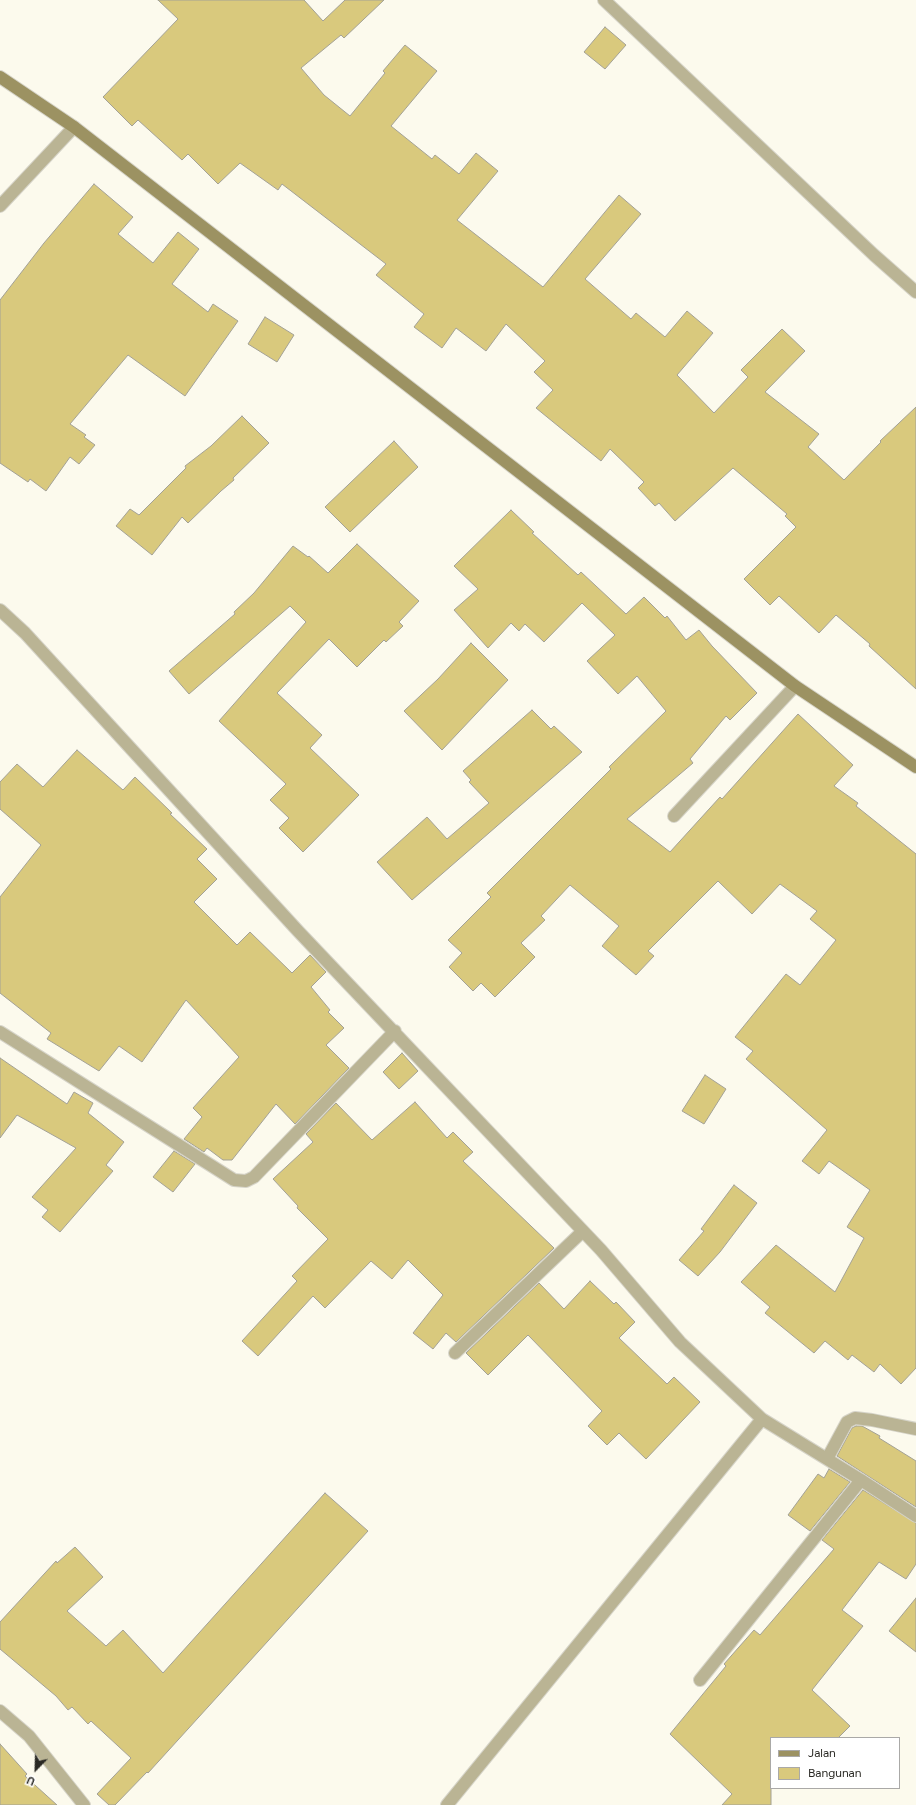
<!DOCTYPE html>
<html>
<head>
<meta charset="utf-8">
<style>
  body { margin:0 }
  #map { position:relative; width:916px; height:1805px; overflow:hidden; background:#fcfaed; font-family:Figtree,sans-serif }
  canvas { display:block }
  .legend { position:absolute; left:770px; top:1737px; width:130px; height:52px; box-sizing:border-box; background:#fff; border:1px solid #aaa9a7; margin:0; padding:5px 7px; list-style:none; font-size:12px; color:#2a2924 }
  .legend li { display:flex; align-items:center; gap:8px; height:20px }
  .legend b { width:20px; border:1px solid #aaa9a7 }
  .north { position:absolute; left:16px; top:1749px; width:40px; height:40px; -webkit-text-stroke:3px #fff; paint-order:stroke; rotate:203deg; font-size:11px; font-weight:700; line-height:16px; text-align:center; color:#2a2924 }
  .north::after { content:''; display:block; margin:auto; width:14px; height:18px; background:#2a2924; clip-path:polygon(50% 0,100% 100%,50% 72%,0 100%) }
</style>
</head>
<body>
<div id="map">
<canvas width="916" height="1805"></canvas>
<ul class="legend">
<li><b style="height:5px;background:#9c9262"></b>Jalan</li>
<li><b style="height:11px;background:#d9c97d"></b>Bangunan</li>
</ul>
<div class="north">U</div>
</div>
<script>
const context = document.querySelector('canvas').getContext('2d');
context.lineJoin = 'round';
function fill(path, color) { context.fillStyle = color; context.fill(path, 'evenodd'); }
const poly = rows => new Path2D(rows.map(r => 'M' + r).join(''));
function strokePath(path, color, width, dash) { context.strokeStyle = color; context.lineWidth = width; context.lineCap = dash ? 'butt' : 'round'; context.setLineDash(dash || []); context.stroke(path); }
const building = poly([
  [158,0,304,0,323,21,345,0,384,0,344,38,341,35,301,68,324,95,350,116,385,73,383,71,405,45,437,71,391,126,432,159,435,155,459,174,476,153,498,171,457,220,543,287,619,195,641,214,585,279,631,319,636,313,665,337,687,311,713,333,677,375,714,413,748,377,741,370,782,329,805,351,765,392,819,434,808,447,844,480,881,442,880,441,916,407,916,689,869,646,870,644,836,615,819,633,779,596,770,605,744,579,796,527,785,516,787,514,733,468,675,521,659,503,655,506,638,488,644,482,610,449,601,461,536,408,553,390,534,372,545,361,506,324,486,351,456,328,442,348,414,327,424,314,376,275,386,264,282,184,278,190,240,163,218,184,188,154,182,160,138,120,132,126,103,97,178,19,158,0],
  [605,27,626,45,605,69,584,52,605,27],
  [94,184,133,217,118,234,153,263,178,232,199,249,172,284,208,312,213,304,238,321,185,396,128,355,70,424,86,435,84,437,95,445,79,464,70,457,46,491,30,479,28,482,0,463,0,300,44,243,94,184],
  [265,317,294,335,277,362,248,344,265,317],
  [242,416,269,443,233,478,234,480,221,491,188,523,182,517,152,555,116,526,130,509,139,515,186,468,185,466,211,446,242,416],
  [394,441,418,467,350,532,325,507,394,441],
  [511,510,534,532,532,533,578,575,581,572,626,614,644,597,665,618,667,616,686,640,699,630,712,646,757,693,730,720,726,716,690,759,693,763,627,819,670,852,720,797,722,799,798,714,853,765,834,786,858,803,856,806,916,854,916,1368,901,1384,880,1364,874,1372,852,1355,848,1360,825,1341,814,1353,765,1313,770,1307,741,1282,776,1245,835,1292,864,1238,847,1227,870,1190,829,1161,819,1174,802,1161,827,1130,746,1059,753,1051,735,1037,786,974,800,985,836,940,810,919,817,911,780,884,752,914,718,881,648,951,654,956,636,975,602,946,619,926,570,885,541,916,545,920,521,943,535,957,495,997,481,983,473,991,449,967,462,953,448,940,491,897,487,893,611,769,609,767,666,711,637,676,618,694,587,661,615,635,582,603,544,642,525,624,519,631,511,623,488,648,454,610,478,589,454,566,511,510],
  [357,544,419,601,399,622,403,626,386,642,384,640,357,667,329,639,277,693,322,735,310,748,359,795,303,852,279,828,289,818,270,800,286,784,219,721,306,622,290,606,189,694,169,671,235,614,234,612,254,593,293,546,308,557,309,556,328,573,357,544],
  [471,643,508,680,442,750,404,711,438,679,471,643],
  [532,710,551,729,554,726,582,752,412,900,377,862,427,817,447,839,489,803,469,782,471,780,463,771,532,710],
  [77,750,123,790,135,777,172,813,170,814,207,849,197,859,217,879,194,902,237,945,250,932,292,973,310,955,326,972,311,987,330,1010,328,1012,344,1028,326,1045,349,1068,295,1124,276,1104,232,1160,223,1160,207,1148,204,1152,184,1139,202,1117,193,1108,239,1057,186,1000,142,1062,119,1046,99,1071,47,1039,51,1033,0,993,0,897,41,845,0,809,0,782,17,764,43,787,77,750],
  [402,1053,418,1071,399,1089,383,1072,402,1053],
  [0,1058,67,1104,74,1092,93,1103,88,1113,124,1142,106,1165,113,1171,60,1232,42,1217,48,1210,32,1197,76,1148,17,1115,0,1138,0,1058],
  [705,1075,726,1089,704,1124,682,1111,705,1075],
  [415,1102,447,1138,453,1132,473,1152,463,1161,554,1248,456,1342,446,1333,433,1349,413,1333,443,1295,408,1260,392,1279,371,1261,325,1308,313,1296,258,1356,242,1341,297,1281,292,1276,328,1239,297,1208,298,1206,273,1179,313,1142,306,1134,336,1103,372,1140,415,1102],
  [174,1151,195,1164,173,1192,153,1177,174,1151],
  [734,1185,757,1203,720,1252,698,1276,679,1260,704,1231,701,1229,734,1185],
  [590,1281,614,1304,616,1302,635,1322,619,1338,667,1384,674,1377,700,1402,646,1459,619,1433,607,1445,588,1426,602,1411,528,1335,488,1375,466,1353,539,1283,564,1309,590,1281],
  [856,1426,862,1426,880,1436,879,1438,916,1461,916,1507,837,1456,852,1428,856,1426],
  [829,1469,850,1482,810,1531,788,1515,818,1474,824,1478,829,1469],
  [863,1490,916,1523,916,1564,906,1579,879,1562,842,1610,863,1626,812,1690,850,1726,838,1738,771,1738,771,1805,722,1805,732,1794,670,1734,726,1666,724,1664,754,1630,760,1635,834,1549,822,1540,863,1490],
  [325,1493,368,1531,148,1773,147,1772,115,1805,109,1805,97,1794,131,1758,91,1721,88,1724,72,1707,68,1710,56,1696,0,1649,0,1622,56,1561,57,1563,75,1547,103,1577,67,1611,106,1646,123,1630,163,1673,325,1493],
  [916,1598,916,1652,889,1631,916,1598],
  [0,1744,27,1774,25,1776,57,1805,0,1805,0,1744]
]);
const street = poly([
  [604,0,874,255,916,292],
  [0,206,74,127],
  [0,610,25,633,298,931,601,1250,680,1342,762,1419,861,1480,916,1516],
  [674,816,795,686],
  [0,1032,234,1180,246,1181,254,1177,395,1031],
  [455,1353,583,1231],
  [827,1459,847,1422,855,1418,872,1420,916,1429],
  [700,1680,861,1480],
  [0,1711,29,1736,84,1805],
  [447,1805,762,1419]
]);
const secondary = poly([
  [0,77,74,127,795,686,916,767]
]);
fill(building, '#d9c97d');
strokePath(building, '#a3a196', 1);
strokePath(street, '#d6d4c9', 14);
strokePath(secondary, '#d6d4c9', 14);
strokePath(street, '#bab494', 12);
strokePath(secondary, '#9c9262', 12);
</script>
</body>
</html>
